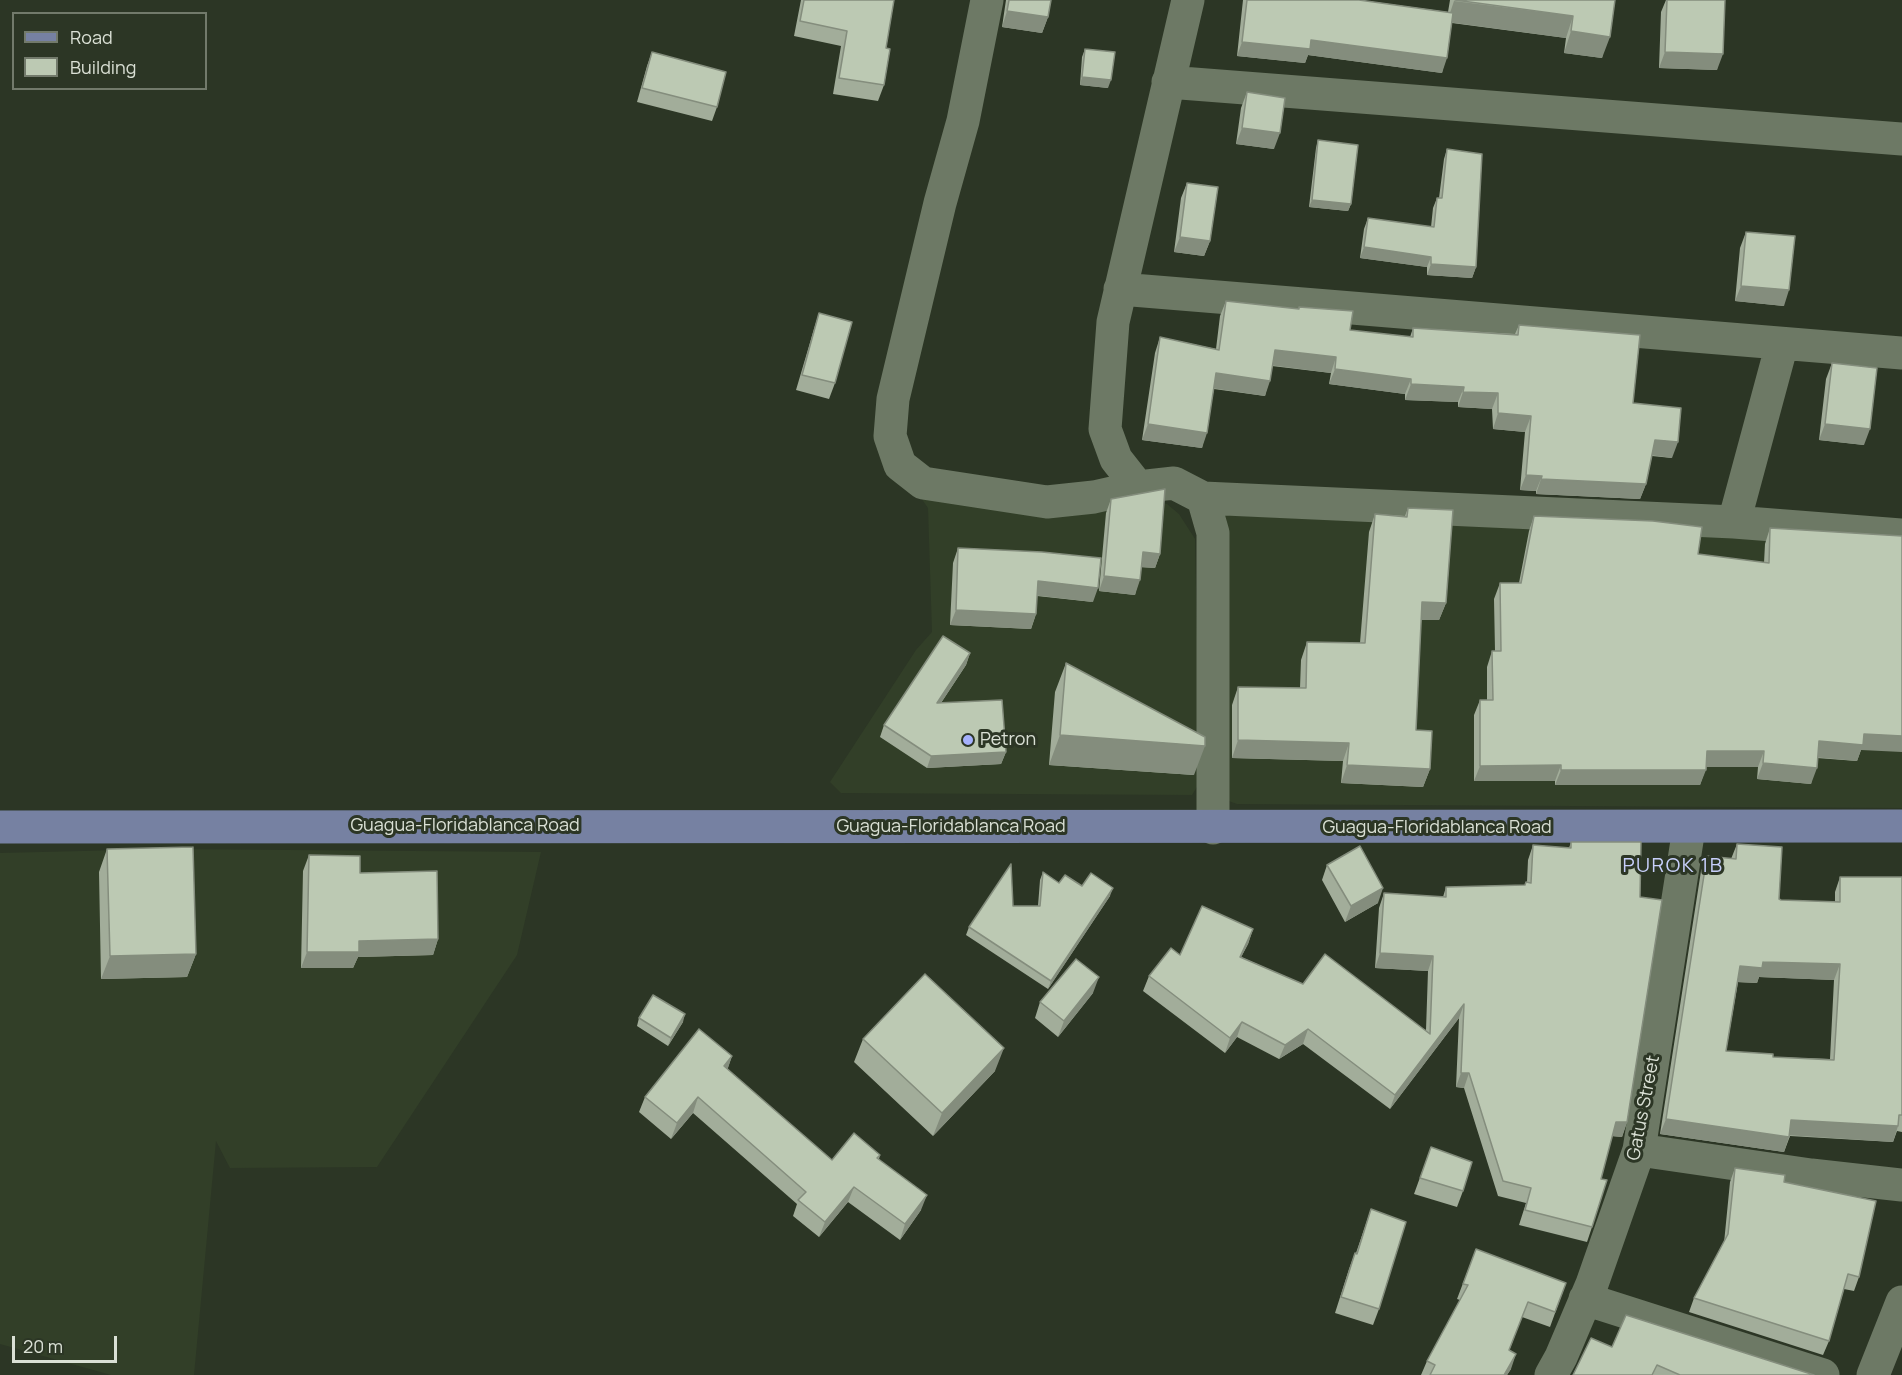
<!DOCTYPE html>
<html>
<head>
<meta charset="utf-8">
<style>
  body { margin:0 }
  #map { position:relative; width:1902px; height:1375px; overflow:hidden; background:#2c3625; font-family:Manrope,sans-serif }
  canvas { display:block }
  .legend { position:absolute; left:12px; top:12px; width:195px; height:78px; box-sizing:border-box; background:#2c3625; border:2px solid #727a6b; margin:0; padding:8px 10px; list-style:none; font-size:18px; color:#dae0d5 }
  .legend li { display:flex; align-items:center; gap:12px; height:30px }
  .legend b { width:30px; border:2px solid #727a6b }
  .scale { position:absolute; left:12px; top:1336px; width:105px; height:27px; box-sizing:border-box; border:3px solid #dae0d5; border-top:0; padding-left:8px; font-size:18px; line-height:21px; white-space:nowrap; color:#dae0d5; -webkit-text-stroke:4px #2c3625; paint-order:stroke }
</style>
</head>
<body>
<div id="map">
<canvas width="1902" height="1375"></canvas>
<ul class="legend">
<li><b style="height:8px;background:#7681a2"></b>Road</li>
<li><b style="height:16px;background:#bcc9b3"></b>Building</li>
</ul>
<div class="scale">20 m</div>
</div>
<script>
const context = document.querySelector('canvas').getContext('2d');
context.lineJoin = 'round';
function fill(path, color) { context.fillStyle = color; context.fill(path, 'evenodd'); }
const poly = rows => new Path2D(rows.map(r => 'M' + r).join(''));
function strokePath(path, color, width, dash) { context.strokeStyle = color; context.lineWidth = width; context.lineCap = dash ? 'butt' : 'round'; context.setLineDash(dash || []); context.stroke(path); }
function label(font, color, halo, rows, align = 'center') {
  context.font = font + ' Manrope,sans-serif'; context.lineWidth = 6; context.setLineDash([]); context.textBaseline = 'middle'; context.strokeStyle = halo; context.fillStyle = color; for (const [text, x, y, turn = 0] of rows) {
    context.save(); context.translate(x, y); context.rotate((+turn || 0) * Math.PI / 180); context.textAlign = isNaN(turn) ? turn : align; if (halo) context.strokeText(text, 0, 0); context.fillText(text, 0, 0); context.restore();
  }
}
const built = poly([
  [914,488,1146,500,1167,504,1179,514,1195,539,1200,782,1192,795,841,793,830,782,916,650,932,632,928,508],
  [1224,515,1902,545,1902,808,1237,804,1226,800],
  [165,849,541,852,517,955,377,1167,230,1168,216,1141,194,1375,111,1375,0,1344,0,853]
]);
const minor = poly([
  [987,0,963,121,940,203,893,399,890,436,900,465,923,483,1047,502,1094,497,1138,487],
  [1188,0,1113,322,1105,429,1116,459,1138,487,1174,483,1203,498,1213,533,1213,828],
  [1168,82,1902,139],
  [1120,289,1902,353],
  [1203,498,1734,522,1902,535],
  [1734,522,1782,344],
  [1639,1150,1811,1175,1902,1185],
  [1585,1299,1823,1375],
  [1551,1375,1561,1357,1592,1284,1639,1150,1689,828],
  [1873,1375,1902,1302]
]);
const primary = poly([
  [0,827,1902,826]
]);
const wall = poly([
  [801,0,894,0,886,48,884,85,878,101,833,94,841,46,794,36],
  [1006,0,1051,0,1048,17,1042,33,1002,27],
  [1243,0,1360,0,1448,12,1450,0,1615,0,1602,58,1564,53,1566,38,1452,23,1442,73,1308,55,1305,63,1237,56],
  [1666,0,1725,0,1717,70,1659,68,1661,12],
  [1085,49,1108,88,1080,85,1082,57],
  [652,52,717,107,712,121,637,102,647,66],
  [1247,92,1274,149,1236,144,1241,108],
  [1318,140,1351,204,1348,211,1309,207,1316,148],
  [1447,149,1476,267,1472,278,1427,275,1427,267,1360,258,1364,229,1368,218,1431,227,1433,208,1437,198,1439,198,1444,159],
  [1187,183,1210,241,1204,256,1174,252,1181,198],
  [1746,232,1784,306,1735,301,1740,248],
  [1226,301,1350,330,1410,337,1413,328,1515,334,1519,325,1633,403,1672,458,1652,456,1646,484,1640,499,1536,494,1536,491,1520,490,1525,432,1493,429,1492,409,1458,407,1458,402,1405,400,1405,394,1329,384,1331,373,1272,366,1265,396,1214,389,1202,448,1142,440,1155,353,1160,337,1216,349,1220,316],
  [819,313,835,383,829,399,796,390,814,329],
  [1832,363,1864,445,1819,440,1826,379],
  [1111,499,1160,554,1155,568,1141,567,1135,595,1099,591,1106,513],
  [1408,508,1446,603,1439,620,1421,620,1416,730,1430,769,1423,787,1341,783,1343,761,1232,758,1232,705,1238,687,1300,688,1301,660,1307,642,1360,643,1369,532,1375,514,1405,516],
  [1534,516,1698,554,1764,563,1765,544,1770,528,1861,750,1857,761,1817,758,1811,784,1757,779,1758,767,1706,767,1700,785,1555,785,1555,781,1474,781,1474,715,1480,700,1487,700,1487,667,1492,651,1495,651,1494,599,1500,583,1519,583,1529,531],
  [958,548,1093,602,1037,596,1036,614,1031,629,950,625,953,563],
  [970,653,966,665,941,703,1006,752,1001,764,927,768,880,737,884,725],
  [1066,663,1194,775,1049,765,1055,692],
  [1571,842,1627,1122,1622,1137,1612,1136,1601,1179,1592,1227,1587,1242,1519,1225,1526,1203,1498,1196,1464,1088,1456,1087,1459,1018,1390,1109,1303,1044,1279,1059,1237,1037,1225,1053,1143,991,1149,976,1180,955,1253,929,1248,944,1241,957,1303,984,1426,1030,1428,971,1375,968,1379,908,1384,893,1443,897,1446,887,1525,885,1526,882,1527,882,1528,860,1533,845,1569,848],
  [1737,844,1779,899,1781,900,1835,902,1835,892,1840,877,1902,877,1902,1132,1897,1131,1893,1142,1790,1136,1784,1152,1660,1134,1701,871,1707,856,1731,859],
  [1759,977,1834,980,1830,1059,1773,1057,1726,1051,1738,982,1757,983],
  [107,849,196,954,187,977,101,979,99,872],
  [309,855,360,873,438,939,433,955,358,957,353,968,301,968,303,871],
  [1327,865,1378,903,1345,922,1322,880],
  [1043,872,1059,883,1082,886,1110,896,1048,989,966,935,969,927,1013,906,1038,906,1040,880],
  [1093,993,1058,1037,1035,1018,1040,1002],
  [639,1018,683,1022,668,1046,637,1026],
  [863,1039,995,1071,933,1136,854,1062],
  [732,1056,727,1070,832,1160,880,1155,879,1159,921,1210,900,1240,848,1202,819,1237,793,1216,797,1204,693,1113,671,1139,639,1112,645,1097],
  [1431,1147,1463,1191,1457,1207,1414,1194],
  [1735,1168,1784,1182,1859,1277,1854,1291,1844,1289,1829,1341,1823,1355,1689,1312,1694,1298,1724,1243,1730,1182],
  [1371,1209,1379,1309,1373,1325,1335,1313,1349,1269,1355,1253,1356,1253],
  [1476,1249,1566,1283,1550,1327,1522,1317,1509,1351,1511,1369,1507,1375,1421,1375,1427,1361,1460,1300,1457,1299],
  [1612,1347,1814,1375,1573,1375]
]);
const shadedWall = poly([
  [1454,1,1573,16,1566,38,1447,22],
  [1007,11,1048,17,1042,33,1002,27],
  [1571,31,1610,37,1602,58,1564,53],
  [1311,40,1447,58,1442,73,1308,55,1305,63,1237,56,1242,42],
  [1665,52,1723,54,1717,70,1659,68],
  [1082,77,1111,80,1108,88,1080,85],
  [1242,128,1280,133,1274,149,1236,144],
  [1312,200,1351,204,1348,211,1309,207],
  [1180,237,1210,241,1204,256,1174,252],
  [1364,247,1431,257,1427,267,1360,258],
  [1431,264,1476,267,1472,278,1427,275],
  [1741,286,1789,290,1784,306,1735,301],
  [1275,350,1336,357,1331,373,1269,365],
  [1335,369,1411,379,1405,394,1329,384],
  [1216,373,1270,381,1265,396,1211,388],
  [1411,384,1464,387,1458,402,1405,400],
  [1463,392,1498,393,1492,409,1458,407],
  [1498,413,1531,416,1525,432,1493,429],
  [1148,424,1207,433,1202,448,1142,440],
  [1825,424,1870,429,1864,445,1819,440],
  [1655,440,1678,442,1672,458,1650,455],
  [1526,475,1542,476,1536,491,1520,490],
  [1541,479,1646,484,1640,499,1536,494],
  [1143,552,1160,554,1155,568,1138,567],
  [1104,576,1140,580,1135,595,1099,591],
  [1038,581,1098,588,1093,602,1032,595],
  [1422,602,1446,603,1439,620,1415,620],
  [956,610,1036,614,1031,629,950,625],
  [970,653,966,665,933,715,937,703],
  [1864,734,1902,736,1902,752,1861,750,1857,761,1813,757,1819,741],
  [1060,735,1205,746,1194,775,1049,765],
  [1238,740,1349,743,1343,761,1232,758],
  [1707,751,1764,751,1758,767,1701,767],
  [1006,752,1001,764,927,768,931,756],
  [1763,763,1817,768,1811,784,1757,779],
  [1347,765,1430,769,1423,787,1341,783],
  [1561,765,1555,781,1474,781,1480,766],
  [1561,770,1706,770,1700,785,1555,785],
  [1113,888,1110,896,1048,989,1051,981],
  [1383,888,1378,903,1345,922,1351,906],
  [1253,929,1248,944,1234,971,1240,957],
  [438,939,433,955,358,957,353,968,301,968,307,952,359,941],
  [1380,953,1433,956,1428,971,1375,968],
  [196,954,187,977,101,979,110,956],
  [1763,962,1840,964,1834,980,1759,977,1757,983,1735,982,1740,966],
  [1099,977,1093,993,1058,1037,1064,1021],
  [1464,1004,1459,1018,1390,1109,1395,1095],
  [685,1014,683,1022,668,1046,671,1038],
  [1242,1022,1237,1037,1225,1053,1230,1038],
  [1308,1029,1303,1044,1279,1059,1285,1045],
  [1004,1048,995,1071,933,1136,942,1113],
  [732,1056,727,1071,724,1066],
  [1461,1073,1469,1073,1464,1088,1456,1087],
  [698,1097,693,1113,671,1139,677,1123],
  [1666,1119,1789,1137,1784,1152,1660,1134],
  [1791,1120,1898,1126,1893,1142,1786,1135],
  [1616,1122,1627,1122,1622,1137,1611,1136],
  [854,1187,848,1202,819,1237,825,1222],
  [927,1195,921,1210,900,1240,905,1224],
  [1516,1354,1511,1369,1507,1375,1504,1375]
]);
const building = poly([
  [804,0,894,0,886,48,890,49,884,85,839,78,847,31,800,21,804,0],
  [1009,0,1051,0,1048,17,1007,11,1009,0],
  [1247,0,1359,0,1453,13,1447,58,1311,40,1310,49,1242,42,1247,0],
  [1455,0,1615,0,1610,37,1571,31,1573,16,1455,0],
  [1667,0,1725,0,1723,54,1665,52,1667,0],
  [1085,49,1115,52,1111,80,1082,77,1085,49],
  [652,52,726,72,717,107,642,88,652,52],
  [1247,92,1285,98,1280,133,1242,128,1247,92],
  [1318,140,1358,145,1351,204,1312,200,1318,140],
  [1447,149,1482,154,1476,267,1431,264,1431,257,1364,247,1368,218,1434,227,1437,198,1442,198,1447,149],
  [1187,183,1218,187,1210,241,1180,237,1187,183],
  [1746,232,1795,236,1789,290,1741,286,1746,232],
  [1226,301,1299,309,1299,307,1353,311,1350,330,1413,337,1413,328,1518,335,1519,325,1640,335,1633,403,1681,408,1678,442,1655,440,1646,484,1541,479,1542,476,1526,475,1531,416,1498,413,1498,393,1463,392,1464,387,1411,384,1411,379,1335,369,1336,357,1275,350,1270,381,1216,373,1207,433,1148,424,1160,337,1219,350,1226,301],
  [819,313,852,322,835,383,802,375,819,313],
  [1832,363,1877,368,1870,429,1825,424,1832,363],
  [1165,489,1160,554,1143,552,1140,580,1104,576,1111,499,1165,489],
  [1408,508,1453,510,1446,603,1422,602,1416,730,1432,731,1430,769,1347,765,1349,743,1238,740,1238,687,1306,688,1307,642,1365,643,1375,514,1407,517,1408,508],
  [1534,516,1653,521,1702,527,1698,554,1769,563,1770,528,1902,536,1902,736,1864,734,1863,745,1819,741,1817,768,1763,763,1764,751,1707,751,1706,770,1561,770,1561,765,1480,766,1480,700,1493,700,1492,651,1501,651,1500,583,1521,583,1534,516],
  [958,548,1042,552,1101,558,1098,588,1038,581,1036,614,956,610,958,548],
  [943,636,970,653,937,703,1002,700,1006,752,931,756,884,725,943,636],
  [1066,663,1205,737,1205,746,1060,735,1066,663],
  [1571,842,1641,842,1640,897,1662,900,1627,1122,1616,1122,1601,1179,1607,1180,1592,1227,1525,1210,1531,1188,1503,1181,1469,1073,1461,1073,1464,1004,1395,1095,1308,1029,1285,1045,1242,1022,1230,1038,1149,976,1171,948,1180,955,1202,906,1253,929,1240,957,1303,984,1325,954,1430,1034,1433,956,1380,953,1384,893,1446,897,1446,887,1525,885,1526,882,1531,883,1533,845,1571,848,1571,842],
  [1737,844,1782,847,1779,899,1781,900,1840,902,1840,877,1902,877,1902,1115,1899,1115,1898,1126,1791,1120,1789,1137,1666,1119,1707,856,1736,859,1737,844],
  [1763,962,1840,964,1834,1060,1773,1057,1773,1054,1726,1051,1740,966,1762,968,1763,962],
  [1360,846,1383,888,1351,906,1327,865,1360,846],
  [193,847,196,954,110,956,107,849,193,847],
  [309,855,360,856,360,873,437,871,438,939,359,941,359,952,307,952,309,855],
  [1011,864,1013,906,1040,906,1043,872,1059,883,1065,875,1082,886,1091,873,1113,888,1051,981,969,927,1011,864],
  [1076,959,1099,977,1064,1021,1040,1002,1076,959],
  [925,974,1004,1048,942,1113,863,1039,925,974],
  [653,995,685,1014,671,1038,639,1018,653,995],
  [699,1029,732,1056,724,1066,832,1160,854,1133,880,1155,877,1158,927,1195,905,1224,854,1187,825,1222,798,1200,806,1192,698,1097,677,1123,645,1097,699,1029],
  [1431,1147,1472,1162,1463,1191,1420,1178,1431,1147],
  [1735,1168,1785,1175,1784,1182,1876,1201,1859,1277,1848,1274,1829,1341,1694,1298,1728,1234,1735,1168],
  [1371,1209,1406,1222,1379,1309,1341,1297,1355,1253,1357,1254,1371,1209],
  [1476,1249,1566,1283,1555,1312,1528,1302,1509,1350,1516,1354,1504,1375,1430,1375,1435,1365,1427,1361,1468,1285,1463,1284,1476,1249],
  [1626,1315,1814,1375,1680,1375,1657,1365,1652,1375,1573,1375,1591,1338,1612,1347,1626,1315]
]);
const markers = [
  [968,740,6,"#a5b1fc"]
];
const poiNames = [
  ["Petron",980,740]
];
const streetNames = [
  ["Guagua-Floridablanca Road",465,826],
  ["Guagua-Floridablanca Road",951,827],
  ["Guagua-Floridablanca Road",1437,828],
  ["Gatus Street",1644,1108,-79]
];
const neighbourhoodNames = [
  ["PUROK 1B",1673,866]
];
fill(built, '#323f28');
strokePath(minor, '#6d7965', 33);
strokePath(primary, '#7681a2', 33);
fill(wall, '#a2ad9a');
fill(shadedWall, '#848d7d');
fill(building, '#bcc9b3');
strokePath(building, '#848d7d', 1.5);
for (const [x, y, r, color] of markers) { const dot = new Path2D(); dot.arc(x, y, r, 0, 2 * Math.PI); context.fillStyle = color; context.fill(dot); strokePath(dot, '#2c3625', 2); }
label('18px', '#dae0d5', '#2c3625', poiNames, 'left');
label('18px', '#dae0d5', '#2c3625', streetNames);
context.letterSpacing = '1.5px';
label('20px', '#c7cffa', '#2c3625', neighbourhoodNames);
context.letterSpacing = '0px';
</script>
</body>
</html>
